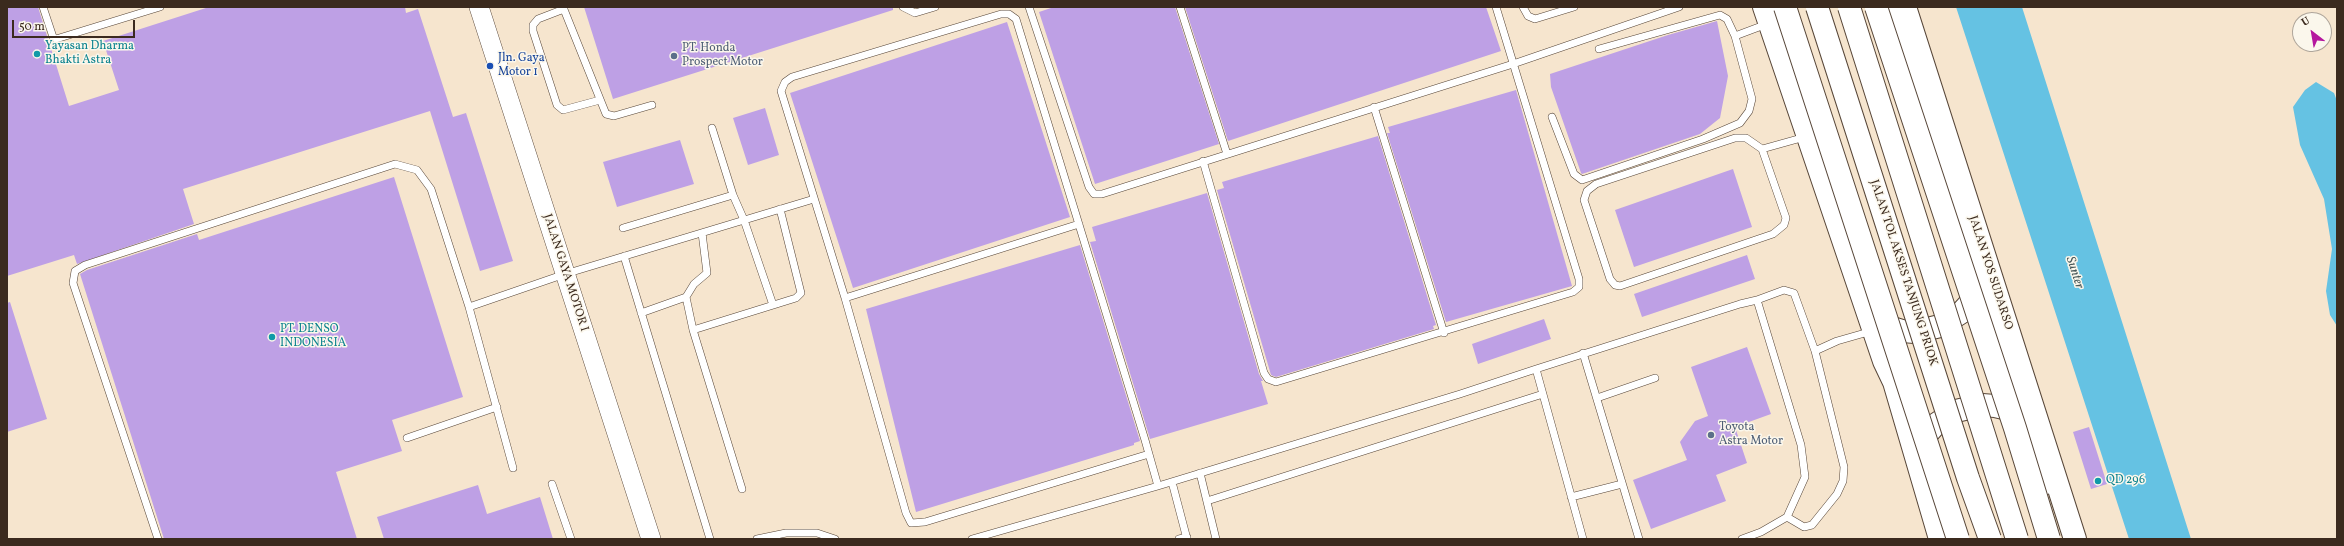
<!DOCTYPE html>
<html>
<head>
<meta charset="utf-8">
<style>
  body { margin:0 }
  #map { position:relative; width:2344px; height:546px; overflow:hidden; background:#f6e5ce; font-family:Vollkorn,serif }
  canvas { display:block }
  .frame { position:absolute; inset:0; border:8px solid #3b2a1e; pointer-events:none }
  .north { position:absolute; left:2292px; top:12px; width:40px; height:40px; box-sizing:border-box; background:#fbf7ec; border:1px solid #aea59a; border-radius:50%; rotate:329deg; font-size:11px; font-weight:700; line-height:16px; text-align:center; color:#3b2a1e }
  .north::after { content:''; display:block; margin:auto; width:14px; height:18px; background:#b5179e; clip-path:polygon(50% 0,100% 100%,50% 72%,0 100%) }
  .scale { position:absolute; left:12px; top:20px; width:123px; height:18px; box-sizing:border-box; border:2px solid #3b2a1e; border-top:0; padding-left:5px; font-size:12px; line-height:14px; white-space:nowrap; color:#3b2a1e; -webkit-text-stroke:3px #fbf7ec; paint-order:stroke }
</style>
</head>
<body>
<div id="map">
<canvas width="2344" height="546"></canvas>
<div class="frame"></div>
<div class="north">U</div>
<div class="scale">50 m</div>
</div>
<script>
const context = document.querySelector('canvas').getContext('2d');
context.lineJoin = 'round';
function fill(path, color) { context.fillStyle = color; context.fill(path, 'evenodd'); }
const poly = rows => new Path2D(rows.map(r => 'M' + r).join(''));
function strokePath(path, color, width, dash) { context.strokeStyle = color; context.lineWidth = width; context.lineCap = dash ? 'butt' : 'round'; context.setLineDash(dash || []); context.stroke(path); }
function label(font, color, halo, rows, align = 'center') {
  context.font = font + ' Vollkorn,serif'; context.lineWidth = 3; context.setLineDash([]); context.textBaseline = 'middle'; context.strokeStyle = halo; context.fillStyle = color; for (const [text, x, y, turn = 0] of rows) {
    context.save(); context.translate(x, y); context.rotate((+turn || 0) * Math.PI / 180); context.textAlign = isNaN(turn) ? turn : align; if (halo) context.strokeText(text, 0, 0); context.fillText(text, 0, 0); context.restore();
  }
}
const water = poly([
  [1956,7,2022,7,2191,539,2129,539],
  [2316,82,2334,93,2337,101,2337,326,2330,315,2326,291,2332,249,2324,199,2300,145,2293,107,2305,90]
]);
const building = poly([
  [7,7,38,7,69,106,119,90,103,41,209,7,405,7,406,13,418,9,453,117,466,113,513,261,480,271,430,111,183,189,194,224,77,264,74,255,7,276],
  [584,7,893,7,893,10,613,99],
  [1054,7,1175,7,1219,144,1095,184,1039,12],
  [1185,7,1486,7,1501,51,1228,141],
  [1717,21,1728,76,1720,118,1700,134,1582,174,1581,173,1551,87,1550,74,1668,35],
  [1007,22,1070,217,853,288,790,93],
  [1516,90,1572,286,1446,322,1387,133,1390,133,1388,127],
  [765,108,779,155,748,165,733,118],
  [1378,136,1436,325,1433,326,1434,329,1276,377,1271,375,1217,190,1224,188,1222,182],
  [680,140,694,184,617,207,603,162],
  [1733,169,1752,227,1634,267,1615,210],
  [394,177,463,397,392,420,402,451,336,472,357,539,164,539,80,274,87,270,197,234,199,240],
  [1207,193,1259,374,1263,381,1261,381,1268,404,1150,439,1090,242,1096,241,1092,227],
  [1080,245,1140,441,1134,443,1134,445,916,512,866,309],
  [1747,255,1755,279,1642,317,1634,294],
  [10,302,47,419,7,432,7,303],
  [1544,319,1551,339,1478,364,1472,344],
  [1747,347,1771,414,1735,427,1747,463,1716,475,1726,501,1651,529,1633,480,1687,460,1680,442,1695,421,1708,416,1691,367],
  [2089,427,2107,484,2091,489,2073,432],
  [478,485,487,514,540,497,553,539,384,539,377,517]
]);
const lane = poly([
  [43,7,53,37,56,39,160,7],
  [563,7,606,114,614,116,652,105],
  [903,7,915,13,935,7],
  [1029,7,1089,187,1094,194,1102,194,1513,64,1679,7],
  [1180,7,1227,154],
  [1523,7,1528,16,1535,19,1574,7],
  [1891,7,2024,418,2046,491],
  [564,9,538,19,533,25,533,31,557,105,563,110,600,100],
  [1599,49,1720,15,1727,19,1735,36],
  [1374,107,1444,333],
  [1552,117,1574,174,1582,180,1703,139,1740,123,1749,111,1752,99,1735,36,1767,24],
  [712,128,733,195,744,220,773,305],
  [1762,149,1746,138,1735,138,1596,184,1587,191,1584,200,1610,279,1615,285,1620,286,1773,234,1784,225,1786,218,1762,149,1805,137],
  [1203,161,1264,373,1268,379,1276,382,1573,292,1579,287,1579,279,1496,7],
  [623,228,733,195],
  [702,233,707,273,694,284,686,297,693,330,742,489],
  [624,256,710,539],
  [845,298,1079,224],
  [1757,300,1784,290,1794,293,1815,351],
  [469,307,513,468],
  [641,313,686,297],
  [693,330,796,298,801,293,780,209],
  [1583,353,1639,539],
  [1597,398,1655,378],
  [407,438,497,407],
  [1149,454,925,522,911,523,906,513,845,298,781,91,785,82,792,77,1001,14,1009,14,1016,19,1145,440,1158,486],
  [1200,473,1216,539],
  [1172,482,1187,539],
  [552,484,571,539],
  [1571,497,1622,484],
  [1207,501,1543,394],
  [158,539,73,283,75,271,85,265,395,164,417,170,431,189,469,307,565,274,814,199],
  [757,539,786,533,817,533,835,539],
  [972,539,1158,486,1460,394,1536,369],
  [1179,539,1187,537],
  [1583,539,1536,369,1740,304,1757,300,1801,445,1805,477,1787,517,1804,527,1812,525,1837,494,1843,481,1844,467,1815,351,1837,341,1872,331],
  [1742,539,1761,532,1787,517]
]);
const secondary = poly([
  [479,7,651,539]
]);
const highway = poly([
  [1764,7,1884,361,1894,382,1940,539],
  [1905,7,2075,539],
  [1876,317,1889,327,1902,331,1915,332,1940,326,1962,312,1971,302,1980,285],
  [1921,454,1926,435,1935,425,1956,411,1982,405,1995,406,2008,409,2024,418]
]);
const highwayBridge = poly([
  [1785,7,1958,539],
  [1817,7,1968,478,1990,539],
  [1849,7,2017,539],
  [1876,7,2015,428,2049,539]
]);
const markers = [
  [37,54,4,"#0f9aa8"],
  [674,56,4,"#5c6f8a"],
  [490,66,4,"#1a4fb4"],
  [272,337,4,"#0f9aa8"],
  [1711,435,4,"#5c6f8a"],
  [2098,481,4,"#0f9aa8"]
];
const cultureNames = [
  ["Yayasan Dharma",45,47],
  ["Bhakti Astra",45,61],
  ["PT. DENSO",280,330],
  ["INDONESIA",280,344],
  ["QD 296",2106,481]
];
const serviceNames = [
  ["PT. Honda",682,49],
  ["Prospect Motor",682,63],
  ["Toyota",1719,428],
  ["Astra Motor",1719,442]
];
const transitNames = [
  ["Jln. Gaya",498,59],
  ["Motor 1",498,73]
];
const streetNames = [
  ["JALAN GAYA MOTOR I",565,273,72],
  ["JALAN TOL AKSES TANJUNG PRIOK",1903,273,72],
  ["JALAN YOS SUDARSO",1990,273,72]
];
const waterNames = [
  ["Sunter",2074,273,72]
];
fill(water, '#65c2e3');
fill(building, '#bea0e5');
strokePath(lane, '#574638', 8);
strokePath(secondary, '#574638', 20);
strokePath(highway, '#574638', 24);
strokePath(lane, '#fff', 7);
strokePath(secondary, '#fff', 19);
strokePath(highway, '#fff', 22);
strokePath(highwayBridge, '#574638', 24, []);
strokePath(highwayBridge, '#fff', 22);
for (const [x, y, r, color] of markers) { const dot = new Path2D(); dot.arc(x, y, r, 0, 2 * Math.PI); context.fillStyle = color; context.fill(dot); strokePath(dot, '#fbf7ec', 1.5); }
label('12px', '#0d838f', '#fbf7ec', cultureNames, 'left');
label('12px', '#4e5e75', '#fbf7ec', serviceNames, 'left');
label('12px', '#164399', '#fbf7ec', transitNames, 'left');
label('12px', '#3b2a1e', '#fbf7ec', streetNames);
label('italic 13px', '#485859', '#fbf7ec', waterNames);
</script>
</body>
</html>
